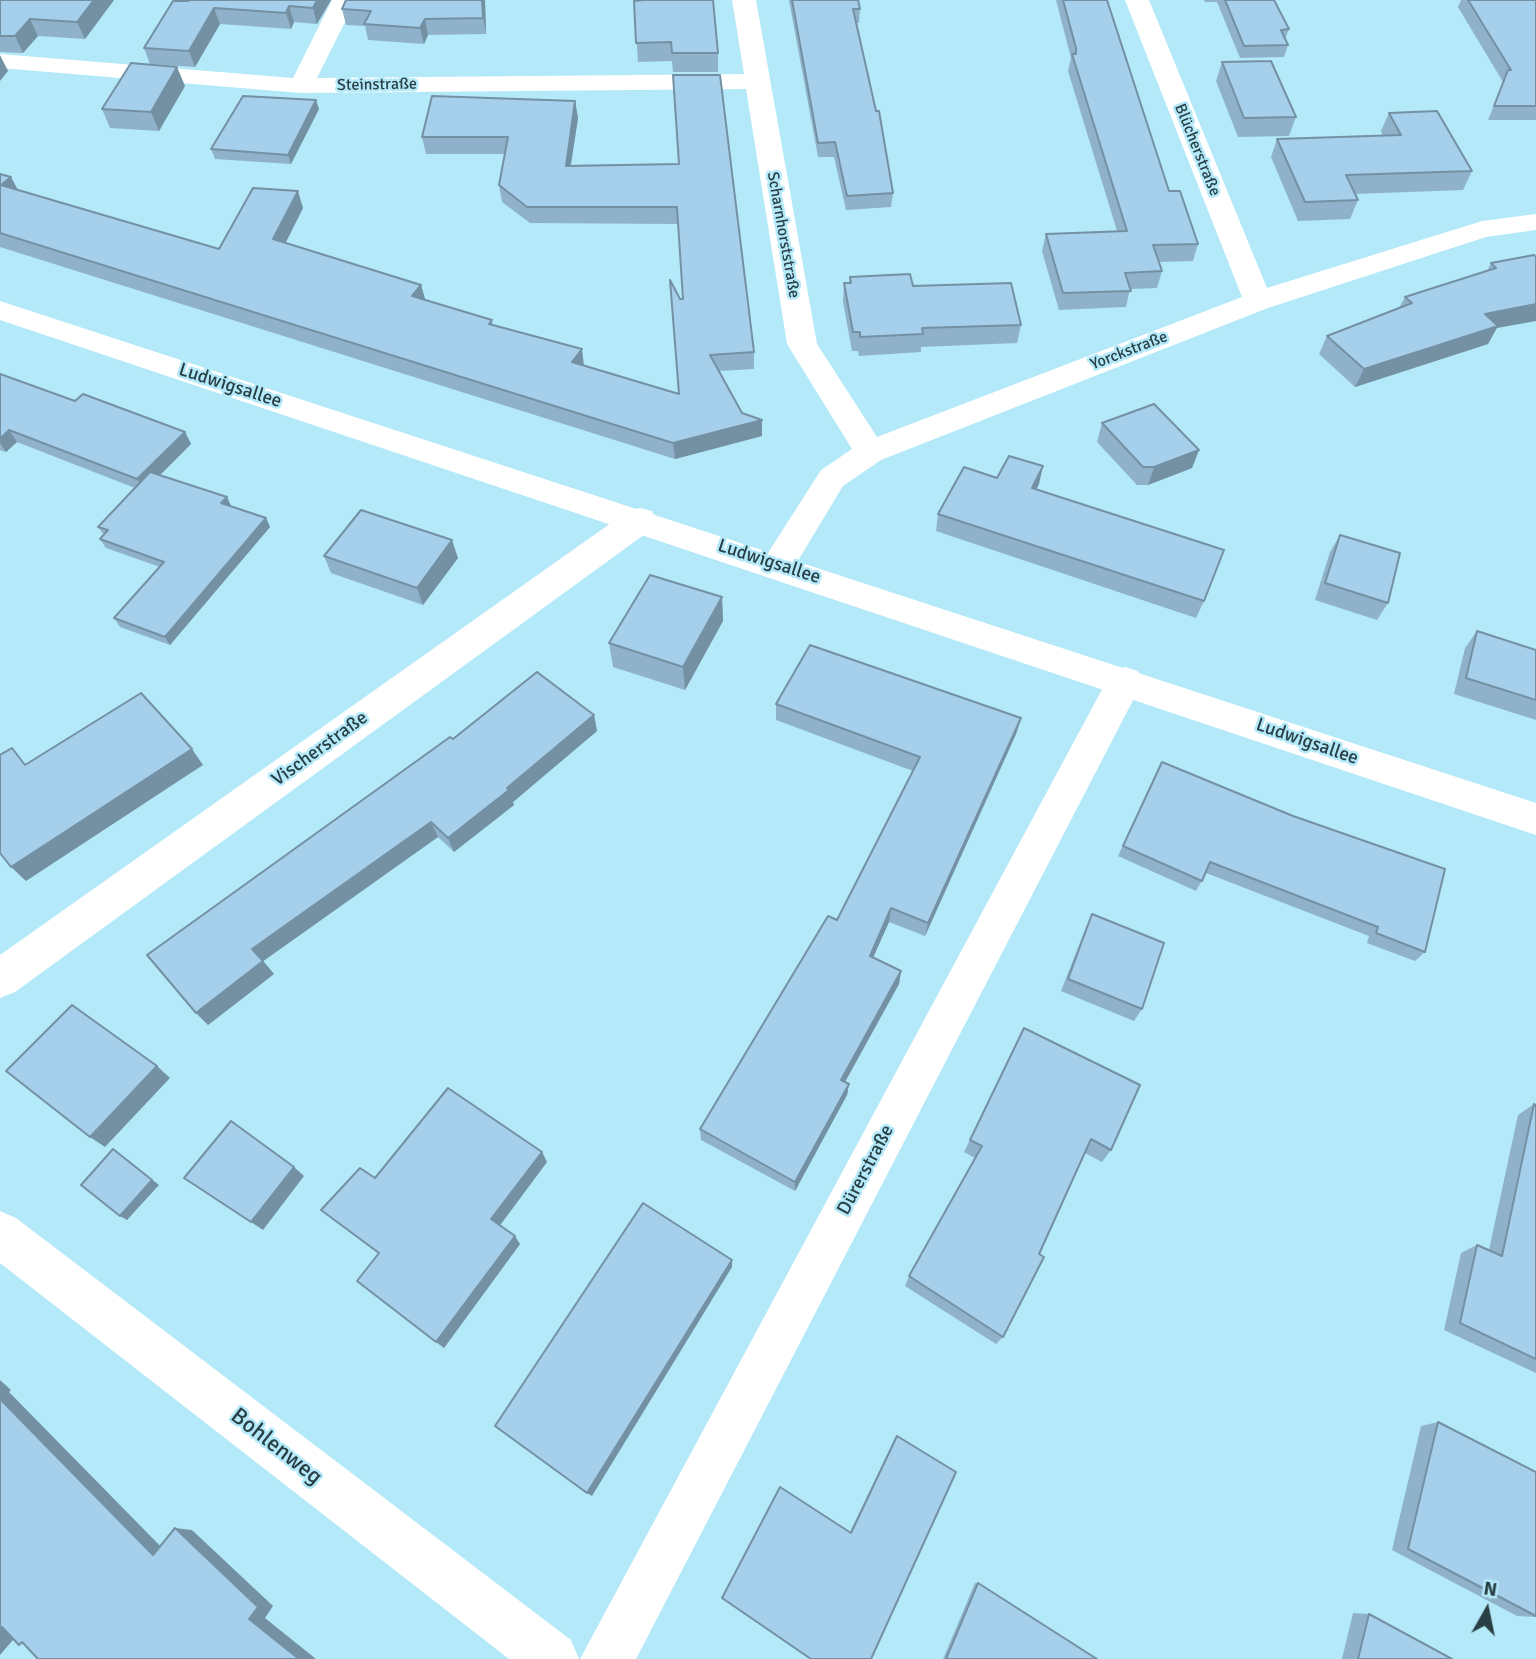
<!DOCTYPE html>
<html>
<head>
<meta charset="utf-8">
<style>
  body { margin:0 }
  #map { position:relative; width:1536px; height:1659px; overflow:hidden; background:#b3e9f9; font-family:Signika,sans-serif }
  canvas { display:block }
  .north { position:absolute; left:1452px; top:1575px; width:70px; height:70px; -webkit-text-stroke:5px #b3e9f9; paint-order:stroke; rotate:9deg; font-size:19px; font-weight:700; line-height:28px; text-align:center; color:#293f45 }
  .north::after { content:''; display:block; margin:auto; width:24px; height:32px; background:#293f45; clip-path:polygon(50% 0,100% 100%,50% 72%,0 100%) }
</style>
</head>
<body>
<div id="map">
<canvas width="1536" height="1659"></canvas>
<div class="north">N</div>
</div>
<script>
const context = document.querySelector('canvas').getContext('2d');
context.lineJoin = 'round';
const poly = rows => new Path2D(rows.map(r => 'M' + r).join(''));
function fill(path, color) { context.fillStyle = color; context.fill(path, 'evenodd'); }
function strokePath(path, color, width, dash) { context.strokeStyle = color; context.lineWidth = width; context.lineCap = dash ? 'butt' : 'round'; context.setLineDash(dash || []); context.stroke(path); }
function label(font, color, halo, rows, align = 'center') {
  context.font = font + ' Signika,sans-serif'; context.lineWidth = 5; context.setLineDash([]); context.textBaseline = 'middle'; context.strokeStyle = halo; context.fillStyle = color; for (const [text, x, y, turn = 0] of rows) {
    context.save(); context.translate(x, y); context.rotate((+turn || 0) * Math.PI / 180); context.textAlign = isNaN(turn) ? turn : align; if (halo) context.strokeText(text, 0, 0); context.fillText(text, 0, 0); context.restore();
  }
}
const street = poly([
  [332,0,356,0,317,78,744,74,732,0,756,0,817,344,877,437,1242,297,1125,0,1149,0,1267,288,1482,221,1536,214,1536,230,1486,237,1268,308,881,460,843,486,790,574,778,578,766,574,761,565,766,556,821,470,852,449,787,344,746,89,301,93,0,68,0,54,293,78,332,0],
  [640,508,652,511,656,520,652,529,15,992,0,998,0,955,628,511,640,508],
  [1125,667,1138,671,1143,681,636,1659,580,1659,1112,671,1125,667],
  [0,1211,16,1218,571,1640,579,1659,509,1659,0,1263,0,1211]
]);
const secondary = poly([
  [0,301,1536,803,1536,835,0,320,0,301]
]);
const wall = poly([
  [0,0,114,0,85,39,38,36,23,53,0,52],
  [189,0,331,0,317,24,294,22,291,29,220,24,195,67,150,64,144,48],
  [346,0,485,0,486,34,428,35,424,44,368,40,365,26,346,25,342,9],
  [789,0,858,0,860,9,859,23,857,23,893,193,891,207,846,210,834,157,818,157],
  [1056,0,1107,0,1169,191,1198,244,1193,261,1159,262,1162,271,1157,288,1130,289,1126,307,1059,310,1042,251,1046,234,1117,231,1068,71,1071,58],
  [1204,0,1274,0,1289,29,1285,39,1288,45,1284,57,1240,58,1217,2,1205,2],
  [1461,0,1536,0,1536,120,1488,120,1503,82,1458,7],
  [634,1,718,53,718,72,673,72,672,61,638,62],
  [1222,62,1296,117,1289,136,1238,137,1216,81],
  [185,86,159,131,110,128,102,109],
  [575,101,578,118,571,165,679,164,754,352,754,369,719,371,742,413,762,420,762,436,675,459,0,247,0,174,18,190,219,249,303,208,285,243,421,285,425,300,492,320,493,325,584,366,678,394,680,299,683,299,678,224,530,223,502,202,499,185,505,154,426,154,422,137],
  [319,109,291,164,215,159,211,149],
  [1389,113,1472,171,1463,190,1355,194,1358,200,1350,219,1298,221,1271,157,1277,139,1383,136,1381,131],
  [1534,255,1488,344,1355,387,1319,354,1327,336,1399,308,1405,297,1487,271,1491,263],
  [850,277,913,286,1021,325,1017,343,921,347,921,352,859,356,858,351,852,351,843,302,844,283,849,283],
  [0,374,75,401,185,432,191,444,160,475,227,497,231,506,231,507,266,518,270,527,170,645,120,627,114,618,160,567,106,548,100,539,104,535,98,527,135,488,17,442,6,452,0,450],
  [1102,423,1199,450,1192,468,1148,485,1137,485,1097,442],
  [997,478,1039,484,1036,489,1204,601,1196,618,936,531,938,514],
  [1340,535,1388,603,1377,620,1315,600,1330,552],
  [324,556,458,558,423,605,331,573],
  [722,597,723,621,685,690,613,667,609,643],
  [1477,631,1536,650,1536,720,1454,694,1465,648],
  [776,704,1021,718,1016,734,925,936,889,922,873,957,901,971,899,984,845,1082,849,1084,847,1095,795,1191,701,1140,700,1129,837,920,913,771,776,720],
  [594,715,597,731,513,802,514,805,454,852,438,837,263,961,274,974,208,1025,453,739],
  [1162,762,1425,952,1415,961,1367,943,1369,936,1206,873,1196,891,1118,856],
  [1092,914,1142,1009,1134,1021,1061,991,1086,927],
  [1024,1028,1111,1150,1102,1162,1085,1153,1003,1337,996,1344,905,1286,909,1276,975,1158,964,1152],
  [1534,1104,1536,1105,1536,1373,1444,1330,1461,1253,1477,1245,1489,1250,1518,1115],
  [542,1152,547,1162,500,1225,520,1244,444,1348,378,1253,321,1210,375,1178],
  [1438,1422,1536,1472,1536,1617,1517,1616,1392,1550,1421,1426],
  [897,1436,871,1659,850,1532,894,1440],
  [975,1583,978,1583,1097,1659,943,1659],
  [1353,1613,1369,1614,1452,1659,1342,1659]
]);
const shadedWall = poly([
  [94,0,114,0,85,39,77,22],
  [317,0,331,0,317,24,313,8],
  [482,0,485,0,486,34,483,18],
  [289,6,294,22,291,29,286,13],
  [214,8,220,24,195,67,189,51],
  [30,19,38,36,23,53,15,36],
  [425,19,428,35,424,44,420,28],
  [0,55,8,71,0,81],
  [177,67,185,86,159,131,151,112],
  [316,100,319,109,291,164,288,155],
  [575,101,578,118,568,182,566,166],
  [11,177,20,194,1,185],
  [298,191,303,208,279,256,273,239],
  [421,285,426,302,412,296],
  [1536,304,1536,321,1497,328,1488,344,1355,387,1364,369,1485,314],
  [582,349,584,366,572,362],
  [762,420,762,436,675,459,673,443],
  [9,430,17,442,6,452,0,443,0,439],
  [185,432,191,444,144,491,137,479],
  [1199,450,1192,468,1148,485,1154,467],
  [1043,466,1039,484,1028,506,1032,488],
  [227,497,231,506,225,512,221,503],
  [266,518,270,527,170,645,165,637],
  [452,540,458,558,423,605,417,588],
  [722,597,723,621,685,690,683,667],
  [594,715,597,731,513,802,514,805,454,852,448,838],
  [1021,718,1016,734,925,936,928,923],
  [192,749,203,765,26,881,11,867],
  [431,822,438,837,262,962,252,949],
  [891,908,889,922,868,969,870,956],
  [263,961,274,974,208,1025,196,1013],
  [901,971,899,984,840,1091,841,1080],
  [157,1066,170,1078,105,1147,90,1137],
  [849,1084,847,1095,795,1191,795,1182],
  [113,1149,159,1185,127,1220,120,1216],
  [542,1152,547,1162,498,1228,491,1219],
  [294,1167,304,1176,263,1230,251,1222],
  [515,1236,520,1244,444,1348,436,1342],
  [732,1260,732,1267,592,1496,587,1493],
  [0,1380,11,1390,9,1392,171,1557,153,1555,0,1399],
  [175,1528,192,1530,273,1606,265,1618,316,1659,299,1659,249,1619],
  [25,1626,0,1655,0,1630,2,1627]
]);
const building = poly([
  [0,0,94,0,77,22,30,19,15,36,0,36,0,0],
  [189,0,317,0,313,8,289,6,286,13,214,8,189,51,144,48,173,1,188,1,189,0],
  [346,0,482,0,483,18,425,19,420,28,364,24,371,11,342,9,346,0],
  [644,0,713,0,718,53,672,53,671,42,636,43,634,1,644,0],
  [792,0,858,0,860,9,853,9,876,111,879,111,893,193,847,196,835,142,818,143,792,0],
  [1063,0,1107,0,1169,191,1180,191,1198,244,1153,245,1162,271,1125,273,1131,291,1063,293,1046,234,1127,231,1072,54,1076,54,1076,48,1063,0],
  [1225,0,1274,0,1289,29,1281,30,1288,45,1244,46,1225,0],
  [1468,0,1536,0,1536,106,1494,106,1508,70,1511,70,1468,0],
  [1271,61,1296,117,1244,118,1222,62,1271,61],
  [131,63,177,67,151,112,102,109,131,63],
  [673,75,720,75,754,352,710,355,742,413,762,420,673,443,0,233,0,174,11,177,1,185,219,249,253,188,298,191,273,239,421,285,412,296,492,320,489,324,582,349,572,362,679,394,670,280,680,299,683,299,677,207,527,207,499,185,508,137,422,137,432,96,575,101,566,166,679,164,673,75],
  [243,96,316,100,288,155,211,149,243,96],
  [1437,111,1472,171,1346,175,1358,200,1305,202,1277,139,1401,135,1389,113,1437,111],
  [1534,255,1536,257,1536,304,1485,314,1498,326,1364,369,1327,336,1412,303,1405,297,1496,268,1491,263,1534,255],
  [910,274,913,286,1011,283,1021,325,922,328,923,334,860,337,860,332,853,332,844,283,851,283,850,277,910,274],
  [0,374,75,401,83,394,185,432,137,479,9,430,0,439,0,374],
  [1154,404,1199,450,1154,467,1143,467,1102,423,1154,404],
  [1009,456,1043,466,1032,488,1224,550,1204,601,938,514,964,467,997,478,1009,456],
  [150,472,227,497,221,503,266,518,165,637,114,618,164,562,100,539,108,530,98,527,150,472],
  [361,510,452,540,417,588,324,556,361,510],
  [1340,535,1400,553,1388,603,1325,583,1340,535],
  [650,575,722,597,683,667,609,643,650,575],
  [1477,631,1536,650,1536,700,1466,678,1477,631],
  [810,645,1021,718,928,923,891,908,870,956,901,971,841,1080,849,1084,795,1182,700,1129,828,916,837,920,920,757,776,704,810,645],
  [537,672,594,715,507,788,509,790,448,838,431,822,252,949,263,961,196,1013,147,955,450,737,453,739,537,672],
  [141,693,192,749,11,867,0,853,0,755,12,748,25,765,141,693],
  [1162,762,1293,816,1445,869,1425,952,1376,933,1378,927,1210,862,1202,881,1123,846,1162,762],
  [1092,914,1164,943,1142,1009,1068,979,1092,914],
  [72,1005,157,1066,90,1137,6,1071,72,1005],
  [1024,1028,1140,1085,1111,1150,1091,1139,1039,1254,1044,1257,1003,1337,909,1276,982,1146,970,1140,1024,1028],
  [448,1088,542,1152,491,1219,515,1236,436,1342,357,1281,379,1253,321,1210,360,1168,375,1178,448,1088],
  [1534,1104,1536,1105,1536,1359,1460,1323,1477,1245,1502,1256,1534,1104],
  [231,1121,294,1167,251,1222,184,1178,231,1121],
  [113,1149,152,1180,120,1216,81,1185,113,1149],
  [643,1203,732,1260,587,1493,495,1426,643,1203],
  [0,1399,153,1555,175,1528,258,1607,249,1619,299,1659,38,1659,22,1642,19,1645,2,1627,0,1630,0,1399],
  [1438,1422,1536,1472,1536,1616,1408,1549,1438,1422],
  [897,1436,956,1472,871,1659,811,1659,722,1598,780,1487,851,1533,897,1436],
  [978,1583,1097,1659,946,1659,978,1583],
  [1369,1614,1452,1659,1358,1659,1369,1614]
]);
const farStreetnames = [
  ["Steinstraße",377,85,-1],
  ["Blücherstraße",1197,150,68],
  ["Scharnhorststraße",783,235,80],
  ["Yorckstraße",1129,351,-21]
];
const streetNames = [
  ["Ludwigsallee",230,386,18],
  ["Ludwigsallee",769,562,18],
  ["Ludwigsallee",1307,742,19],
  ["Vischerstraße",320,749,-36],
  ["Dürerstraße",866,1170,-62]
];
const nearStreetnames = [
  ["Bohlenweg",276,1447,38]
];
fill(street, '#fff');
fill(secondary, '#fff');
fill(wall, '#8fb2ca');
fill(shadedWall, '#7491a4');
fill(building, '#a6cfeb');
strokePath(building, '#7491a4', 2);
label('16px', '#293f45', '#b3e9f9', farStreetnames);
label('19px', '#293f45', '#b3e9f9', streetNames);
label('23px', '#293f45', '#b3e9f9', nearStreetnames);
</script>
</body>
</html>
